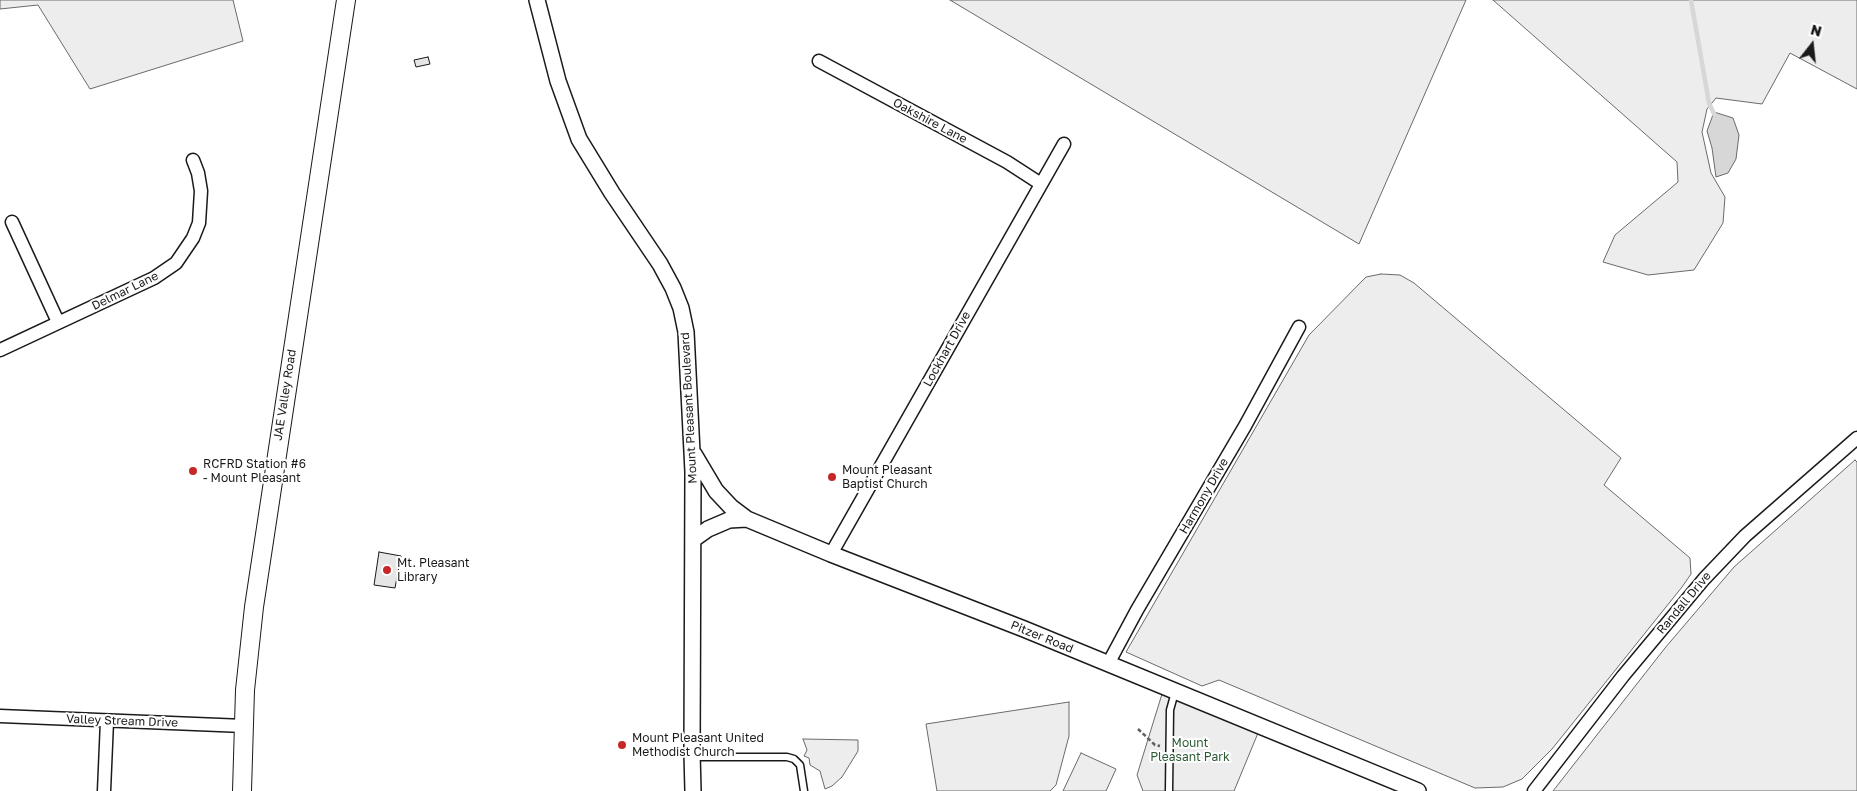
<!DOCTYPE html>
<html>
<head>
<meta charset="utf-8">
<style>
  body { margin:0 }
  #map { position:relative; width:1857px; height:791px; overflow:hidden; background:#fff; font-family:"Golos Text",sans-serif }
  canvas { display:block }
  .north { position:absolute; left:1787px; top:20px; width:50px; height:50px; -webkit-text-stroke:4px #fff; paint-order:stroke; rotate:16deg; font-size:14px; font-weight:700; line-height:20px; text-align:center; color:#1a1a1a }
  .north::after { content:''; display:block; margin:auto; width:18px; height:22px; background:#1a1a1a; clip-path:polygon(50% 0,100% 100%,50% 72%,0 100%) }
</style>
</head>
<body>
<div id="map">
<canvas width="1857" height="791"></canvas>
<div class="north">N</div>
</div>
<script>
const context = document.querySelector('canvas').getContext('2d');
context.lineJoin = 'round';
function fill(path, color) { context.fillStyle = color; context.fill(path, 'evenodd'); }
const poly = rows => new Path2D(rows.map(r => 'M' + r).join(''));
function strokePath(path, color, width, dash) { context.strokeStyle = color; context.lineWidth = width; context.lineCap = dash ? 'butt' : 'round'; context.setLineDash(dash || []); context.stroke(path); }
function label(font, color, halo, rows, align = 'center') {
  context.font = font + ' "Golos Text",sans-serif'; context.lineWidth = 4; context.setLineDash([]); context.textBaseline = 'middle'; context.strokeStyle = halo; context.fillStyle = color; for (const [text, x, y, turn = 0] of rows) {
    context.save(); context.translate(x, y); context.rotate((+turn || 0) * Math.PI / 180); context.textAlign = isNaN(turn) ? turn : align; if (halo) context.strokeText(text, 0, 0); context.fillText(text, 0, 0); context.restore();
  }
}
const built = poly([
  [0,0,233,0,243,41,90,89,38,5,0,9,0,0],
  [950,0,1466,0,1359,244,950,0],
  [1493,0,1857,0,1857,89,1790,53,1762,104,1716,98,1707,109,1702,132,1711,173,1725,197,1723,223,1694,270,1648,275,1603,262,1615,235,1678,182,1677,162,1493,0],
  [1381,274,1400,275,1414,283,1621,458,1604,485,1690,558,1691,574,1682,587,1552,749,1522,779,1503,787,1475,788,1219,680,1202,686,1126,652,1309,335,1366,277,1381,274],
  [1855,460,1857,462,1857,791,1553,791,1665,648,1734,567,1855,460],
  [1162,694,1258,733,1234,791,1143,791,1137,775,1162,694],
  [1069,702,1069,736,1056,785,1050,791,937,791,926,724,1069,702],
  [803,739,858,740,858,751,842,777,832,786,825,789,820,771,810,765,809,758,804,756,807,750,803,739],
  [1081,753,1116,769,1106,791,1063,791,1081,753]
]);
const water = poly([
  [1714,112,1733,118,1739,135,1736,159,1728,173,1716,177,1712,148,1707,131,1714,112]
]);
const stream = poly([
  [1691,0,1709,103,1716,118]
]);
const building = poly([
  [428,57,430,64,416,67,414,60,428,57],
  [379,552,401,556,395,588,374,585,379,552]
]);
const path = poly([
  [1138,729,1155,745,1160,746]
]);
const service = poly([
  [692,757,787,757,794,759,800,765,804,791],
  [1169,791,1170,710,1175,692]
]);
const minor = poly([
  [819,61,1007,162,1041,184],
  [12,222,58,322],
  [0,350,154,278,176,263,193,238,199,223,201,191,198,173,193,160],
  [831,554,1064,144],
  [1108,664,1137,610,1245,426,1299,327],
  [0,716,244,726],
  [104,791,107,721],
  [1534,791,1623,676,1704,579,1745,536,1857,438]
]);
const tertiary = poly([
  [537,0,558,81,579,139,612,193,660,264,673,288,681,308,686,332,693,472,692,753,693,791],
  [694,454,716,491,731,507,747,519,831,554,1024,629,1418,791],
  [694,539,708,529,729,520,747,519]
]);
const secondary = poly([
  [242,791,245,690,254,607,346,0]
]);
const markers = [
  [193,471,5,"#c62828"],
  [832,477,5,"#c62828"],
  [387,570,5,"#c62828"],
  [622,745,5,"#c62828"]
];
const streetNames = [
  ["Oakshire Lane",930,121,28],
  ["Delmar Lane",125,291,-26],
  ["Lockhart Drive",947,349,-61],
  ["JAE Valley Road",285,395,-81],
  ["Mount Pleasant Boulevard",689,408,-93],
  ["Harmony Drive",1204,496,-60],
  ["Randall Drive",1684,603,-50],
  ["Pitzer Road",1042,637,22],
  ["Valley Stream Drive",122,721,2]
];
const poiNames = [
  ["RCFRD Station #6",203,464],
  ["- Mount Pleasant",203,478],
  ["Mount Pleasant",842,470],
  ["Baptist Church",842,484],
  ["Mt. Pleasant",397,563],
  ["Library",397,577],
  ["Mount Pleasant United",632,738],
  ["Methodist Church",632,752]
];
const parkNames = [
  ["Mount",1190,743],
  ["Pleasant Park",1190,757]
];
fill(built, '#ededed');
strokePath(built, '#6a6a6a', 1);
fill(water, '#d7d7d7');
strokePath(water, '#6a6a6a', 1);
strokePath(stream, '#d7d7d7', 4.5);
fill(building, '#e6e6e6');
strokePath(building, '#1a1a1a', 1);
strokePath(service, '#1a1a1a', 9);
strokePath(minor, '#1a1a1a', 15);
strokePath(tertiary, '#1a1a1a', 18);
strokePath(secondary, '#1a1a1a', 20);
strokePath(path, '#5f5f5f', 2.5, [4, 2.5]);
strokePath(service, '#fff', 6);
strokePath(minor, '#fff', 12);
strokePath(tertiary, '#fff', 15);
strokePath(secondary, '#fff', 18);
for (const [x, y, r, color] of markers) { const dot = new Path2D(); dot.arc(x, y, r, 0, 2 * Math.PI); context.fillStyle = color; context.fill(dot); strokePath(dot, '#fff', 2); }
label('12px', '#1a1a1a', '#fff', streetNames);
label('12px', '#1a1a1a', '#fff', poiNames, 'left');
label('12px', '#2b5a34', '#fff', parkNames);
</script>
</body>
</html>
